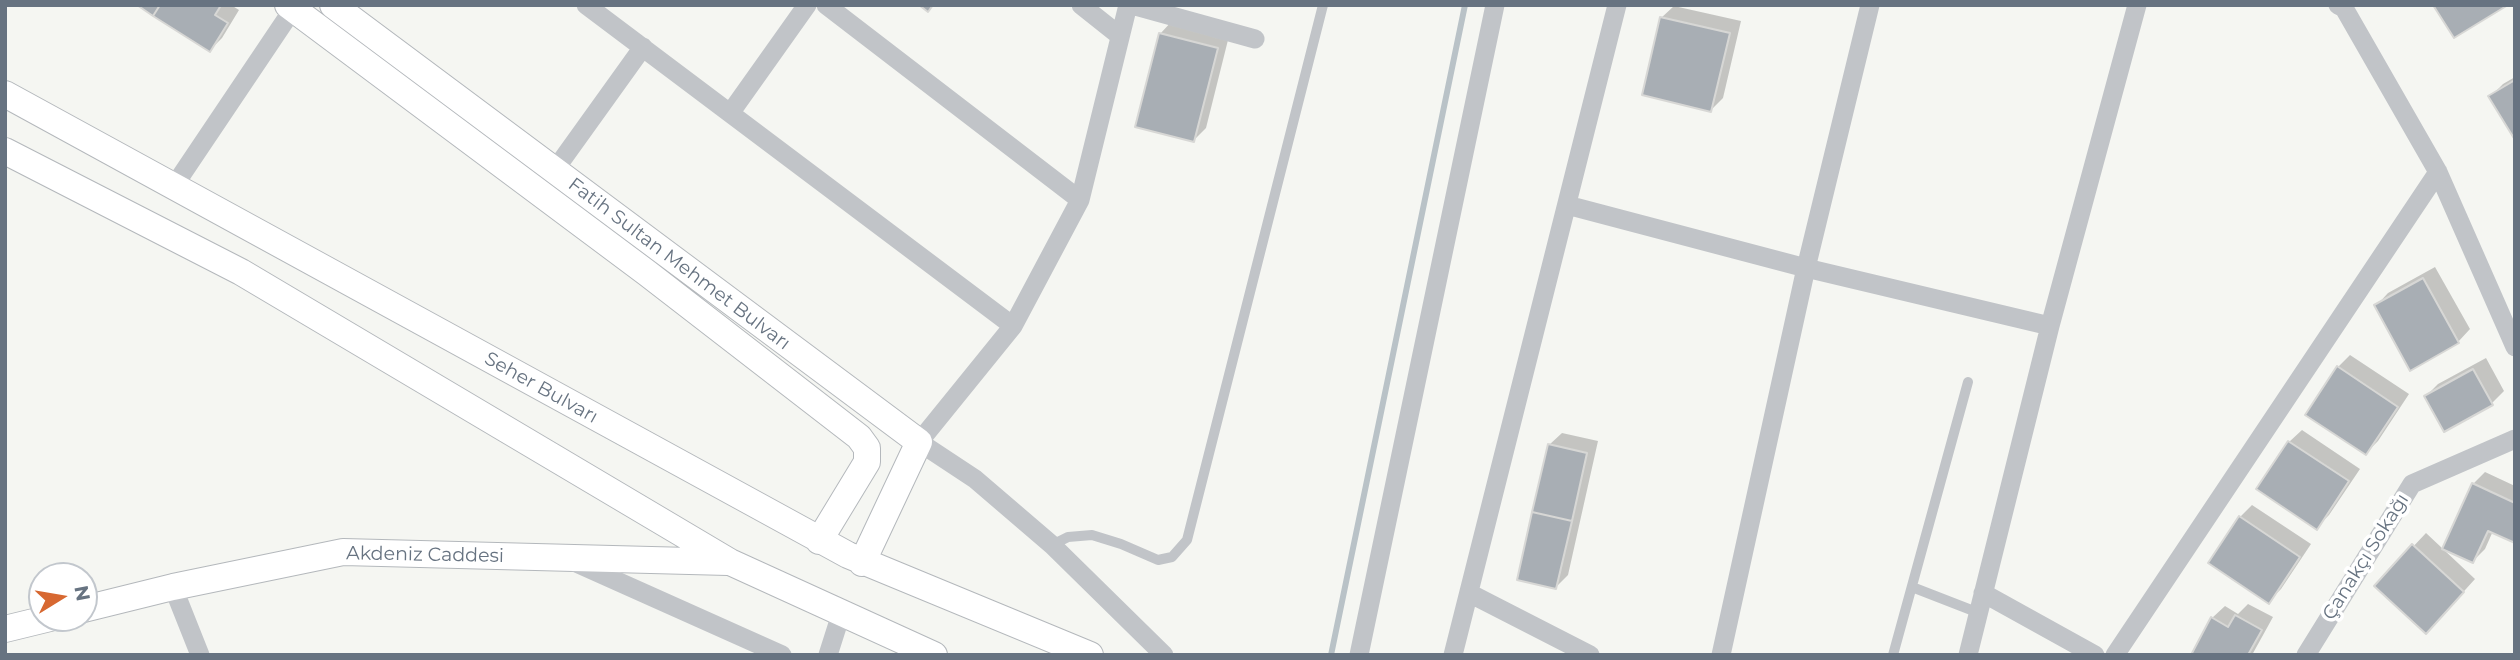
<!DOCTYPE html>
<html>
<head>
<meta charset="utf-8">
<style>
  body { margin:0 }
  #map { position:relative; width:2520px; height:660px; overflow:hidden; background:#f5f6f2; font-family:Montserrat,sans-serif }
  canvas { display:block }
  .frame { position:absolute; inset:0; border:7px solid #677381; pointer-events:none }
  .north { position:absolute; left:28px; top:562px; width:70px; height:70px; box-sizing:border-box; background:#fff; border:2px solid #c2c7cd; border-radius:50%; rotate:79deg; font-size:19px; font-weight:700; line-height:28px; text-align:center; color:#677381 }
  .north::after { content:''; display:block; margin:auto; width:24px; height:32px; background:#d76831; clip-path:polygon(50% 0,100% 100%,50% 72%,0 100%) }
</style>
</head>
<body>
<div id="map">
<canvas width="2520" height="660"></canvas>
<div class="frame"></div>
<div class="north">N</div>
</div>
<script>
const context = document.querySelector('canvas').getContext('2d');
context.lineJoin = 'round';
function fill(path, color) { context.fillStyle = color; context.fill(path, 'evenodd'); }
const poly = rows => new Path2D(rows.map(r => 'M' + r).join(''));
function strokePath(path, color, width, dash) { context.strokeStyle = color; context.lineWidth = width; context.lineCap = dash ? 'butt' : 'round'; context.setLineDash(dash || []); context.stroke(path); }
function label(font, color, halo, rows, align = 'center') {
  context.font = font + ' Montserrat,sans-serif'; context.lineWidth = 7; context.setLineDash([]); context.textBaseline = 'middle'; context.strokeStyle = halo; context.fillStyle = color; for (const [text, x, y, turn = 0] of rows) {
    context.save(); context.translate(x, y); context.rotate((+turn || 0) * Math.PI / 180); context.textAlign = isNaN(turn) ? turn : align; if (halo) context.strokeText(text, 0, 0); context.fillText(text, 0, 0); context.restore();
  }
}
const shadow = poly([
  [140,5,231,5,239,10,222,38,210,50],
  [1674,6,1741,21,1723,98,1711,110,1661,18],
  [1172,21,1229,36,1206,128,1194,140,1160,34],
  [2515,77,2515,137,2491,96,2503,84],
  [2435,267,2470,329,2458,342,2376,306,2388,293],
  [2350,355,2409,394,2378,441,2366,453,2338,367],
  [2486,358,2504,391,2492,403,2445,430,2426,396,2438,384],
  [2302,430,2360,469,2329,515,2317,527,2289,442],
  [1562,433,1598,441,1568,575,1556,587,1549,445],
  [2485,472,2515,486,2515,541,2493,531,2485,549,2473,561,2473,484],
  [2252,505,2311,544,2281,589,2269,601,2240,517],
  [2426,533,2475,579,2438,620,2376,586],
  [2248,604,2273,617,2252,655,2193,655,2212,618,2225,606,2238,614]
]);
const stream = poly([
  [1331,655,1465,5]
]);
const building = poly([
  [137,5,160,5,153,16,137,5],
  [160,5,217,5,220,7,215,15,228,23,210,52,153,16,160,5],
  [919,5,933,5,928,12,919,5],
  [2433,5,2508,5,2454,38,2433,5],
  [1660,17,1730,33,1711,112,1642,95,1660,17],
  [1159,33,1218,48,1194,142,1135,127,1159,33],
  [2515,80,2515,140,2488,96,2515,80],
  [2423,278,2459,343,2410,371,2374,305,2423,278],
  [2337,366,2398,407,2366,455,2305,415,2337,366],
  [2473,369,2493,405,2444,432,2424,396,2473,369],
  [2288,441,2349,481,2317,530,2256,489,2288,441],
  [1548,444,1587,453,1572,521,1532,512,1548,444],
  [2472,483,2515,503,2515,543,2488,531,2473,563,2442,549,2472,483],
  [1532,512,1572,521,1556,589,1517,580,1532,512],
  [2239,516,2300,557,2269,604,2208,563,2239,516],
  [2412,544,2464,592,2426,634,2374,586,2412,544],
  [2235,615,2262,630,2248,655,2191,655,2211,617,2228,627,2235,615]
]);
const lane = poly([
  [1052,545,1068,537,1092,535,1121,544,1158,560,1172,557,1187,540,1323,5],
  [1912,587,1979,613],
  [1893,655,1968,382]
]);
const street = poly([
  [586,5,1013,326],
  [826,5,1080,200],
  [1081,5,1120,36],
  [1128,5,1080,200,1013,326,919,442,975,479,1052,545,1164,655],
  [1132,5,1255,39],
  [2338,5,2344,8,2438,172,2515,347],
  [731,112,807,5],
  [554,171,643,47],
  [174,186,293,9],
  [1567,205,1806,268,2050,326],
  [572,561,782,655],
  [173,587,200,655],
  [1469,593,1590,655],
  [1983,593,2095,655],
  [828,655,842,611],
  [1359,655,1495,5],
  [1453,655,1617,5],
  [1721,655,1806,268,1870,5],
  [1968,655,2050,326,2137,5],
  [2115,655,2438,172],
  [2306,655,2412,484,2515,439]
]);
const secondary = poly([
  [288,5,647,273,859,437,867,448,867,462,819,541],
  [333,5,919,442,862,563],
  [5,94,848,555,1090,655],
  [5,151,241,272,730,562,934,655],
  [84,609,173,587,343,552,728,562],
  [5,629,50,618]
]);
const streetNames = [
  ["Fatih Sultan Mehmet Bulvarı",679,264,37],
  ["Seher Bulvarı",541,388,29],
  ["Akdeniz Caddesi",425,555,1],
  ["Çanakçı Sokağı",2366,557,-58]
];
fill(shadow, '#0003');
strokePath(stream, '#b9c2c7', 6);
fill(building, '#a8aeb4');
strokePath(building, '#d7d7d5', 2);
strokePath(secondary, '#b4b8bc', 28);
strokePath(lane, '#c1c4c8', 10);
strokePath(street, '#c1c4c8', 19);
strokePath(secondary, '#fff', 26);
label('19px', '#677381', '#fff', streetNames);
</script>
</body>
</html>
